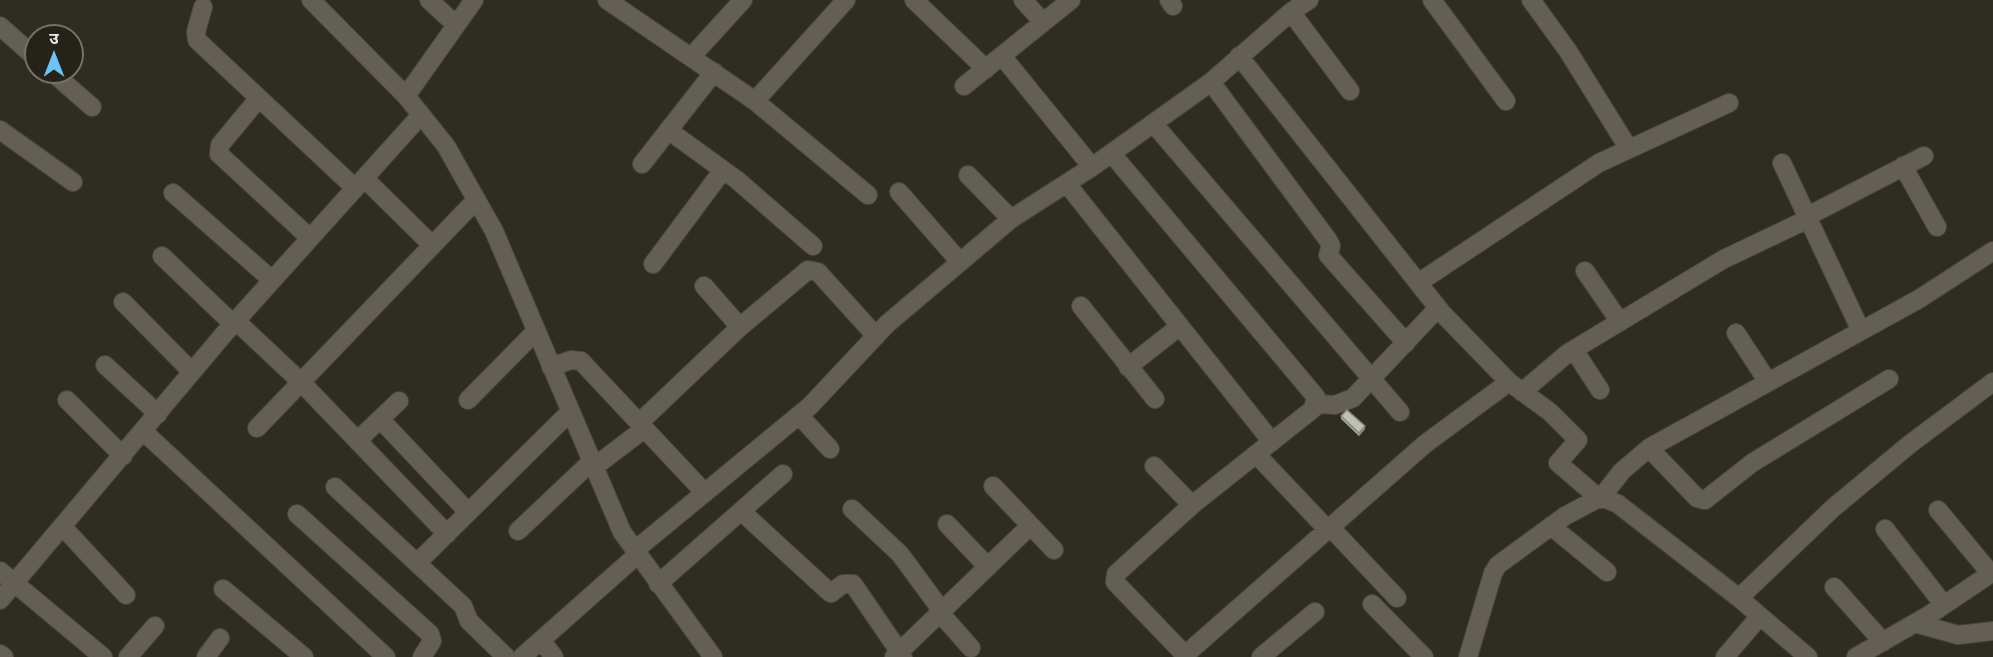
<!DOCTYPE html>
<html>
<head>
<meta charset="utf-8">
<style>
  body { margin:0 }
  #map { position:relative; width:1993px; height:657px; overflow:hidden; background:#2f2c22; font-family:Manrope,"Noto Sans Devanagari",sans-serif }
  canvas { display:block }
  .north { position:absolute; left:24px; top:24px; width:60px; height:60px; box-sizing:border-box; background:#252219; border:2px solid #74726a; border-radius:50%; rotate:0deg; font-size:16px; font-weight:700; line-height:24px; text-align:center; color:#ebe9e3 }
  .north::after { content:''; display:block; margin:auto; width:21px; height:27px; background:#6fc2f4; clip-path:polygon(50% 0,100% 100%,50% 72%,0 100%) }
</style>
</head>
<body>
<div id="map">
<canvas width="1993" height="657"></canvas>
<div class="north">उ</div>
</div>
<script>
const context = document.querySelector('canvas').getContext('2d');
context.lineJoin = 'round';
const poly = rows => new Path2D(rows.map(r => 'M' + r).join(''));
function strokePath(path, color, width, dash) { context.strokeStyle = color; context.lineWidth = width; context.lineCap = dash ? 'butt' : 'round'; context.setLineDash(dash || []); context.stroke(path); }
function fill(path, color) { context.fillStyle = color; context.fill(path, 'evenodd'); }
const minor = poly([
  [311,0,406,96,446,146,494,231,622,532,713,657],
  [429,0,456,25],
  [607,0,755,101,868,195],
  [914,0,986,69],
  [1023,0,1043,22],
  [1169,0,1173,6],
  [1432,0,1506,101],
  [1531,0,1568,51,1629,149],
  [203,7,196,32,197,40,355,188],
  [1291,12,1350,91],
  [0,26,36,58],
  [692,56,743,0],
  [1002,56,1092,167],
  [1239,56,1442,313,1509,382,1550,412,1578,440,1558,463,1600,499,1622,471,1649,448,1919,299,1993,251],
  [52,72,92,107],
  [1211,82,1328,240,1331,246,1328,255,1406,343],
  [964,86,1071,0],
  [406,96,474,0],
  [259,98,220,145,219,154,310,238],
  [755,101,846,0],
  [1153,123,1400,412],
  [0,130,73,182],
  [668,130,737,180,813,246],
  [1112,154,1316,397,1313,409,1192,505,1116,574,1115,582,1187,657],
  [1782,163,1861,331],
  [642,164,714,72],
  [1903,166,1937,227],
  [968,175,1011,219],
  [364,178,432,245],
  [1067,184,1272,442],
  [899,192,960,262],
  [173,193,272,280],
  [1808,216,1924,156],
  [162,256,233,324],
  [653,264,723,170],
  [1585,271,1620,322],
  [1418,283,1599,163,1729,103],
  [704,286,740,327],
  [123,302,192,372],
  [1081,306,1155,399],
  [236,321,301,382,447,534],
  [1736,333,1768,382],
  [1574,350,1600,390],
  [105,365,158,414],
  [551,367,571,360,581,361,705,493],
  [1128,367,1180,326],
  [1522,392,1568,353,1724,259,1808,219],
  [67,400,123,456],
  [468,400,536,331],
  [1316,404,1335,405,1353,398,1438,308],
  [799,415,830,449],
  [380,419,468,512],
  [639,423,740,327,808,270,818,272,876,336],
  [257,428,476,200],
  [143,431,386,657],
  [358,440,399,401],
  [1649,448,1697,498,1705,500,1752,463,1889,379],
  [1256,454,1328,530],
  [1154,466,1192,505],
  [594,467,644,429],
  [993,486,1054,550],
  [335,487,463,606,469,621,506,657],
  [852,509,900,554,942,611],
  [1938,510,1991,574],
  [741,511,827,590,831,593,843,584,853,584,903,657],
  [297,514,430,634,432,641,422,657],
  [947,524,988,567],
  [62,526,126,595],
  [1551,526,1607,572],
  [1331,528,1397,598],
  [1885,529,1944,605],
  [518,531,592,461],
  [634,551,810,406,887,324,1011,219,1092,167,1211,82,1291,12,1309,0],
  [417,563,570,412],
  [0,571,103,657],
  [658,584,783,474],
  [1834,587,1883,642],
  [223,589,304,657],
  [1739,598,1833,508,1910,444,1993,382],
  [0,600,224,334,421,115],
  [1372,604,1424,657],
  [940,613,971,648],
  [1915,623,1958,635,1993,631],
  [541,640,554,657],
  [0,654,4,657],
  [1185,655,1425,444,1509,382],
  [128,657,155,626],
  [206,657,220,638],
  [522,657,637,555],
  [894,657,1030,526],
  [1261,657,1315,612],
  [1468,657,1493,573,1498,565,1565,516,1597,499,1606,499,1618,504,1739,598,1808,657],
  [1725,657,1760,616],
  [1856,657,1929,615,1993,572]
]);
const wall = poly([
  [1341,416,1365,429,1359,436,1341,419]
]);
const shadedWall = poly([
  [1365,426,1365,429,1359,436,1359,433]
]);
const building = poly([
  [1347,410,1365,426,1359,433,1341,416,1347,410]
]);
strokePath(minor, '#4a473f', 20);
strokePath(minor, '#635f55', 18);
fill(wall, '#a3a79d');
fill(shadedWall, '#85887f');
fill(building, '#bec2b6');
strokePath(building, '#85887f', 1.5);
</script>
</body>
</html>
